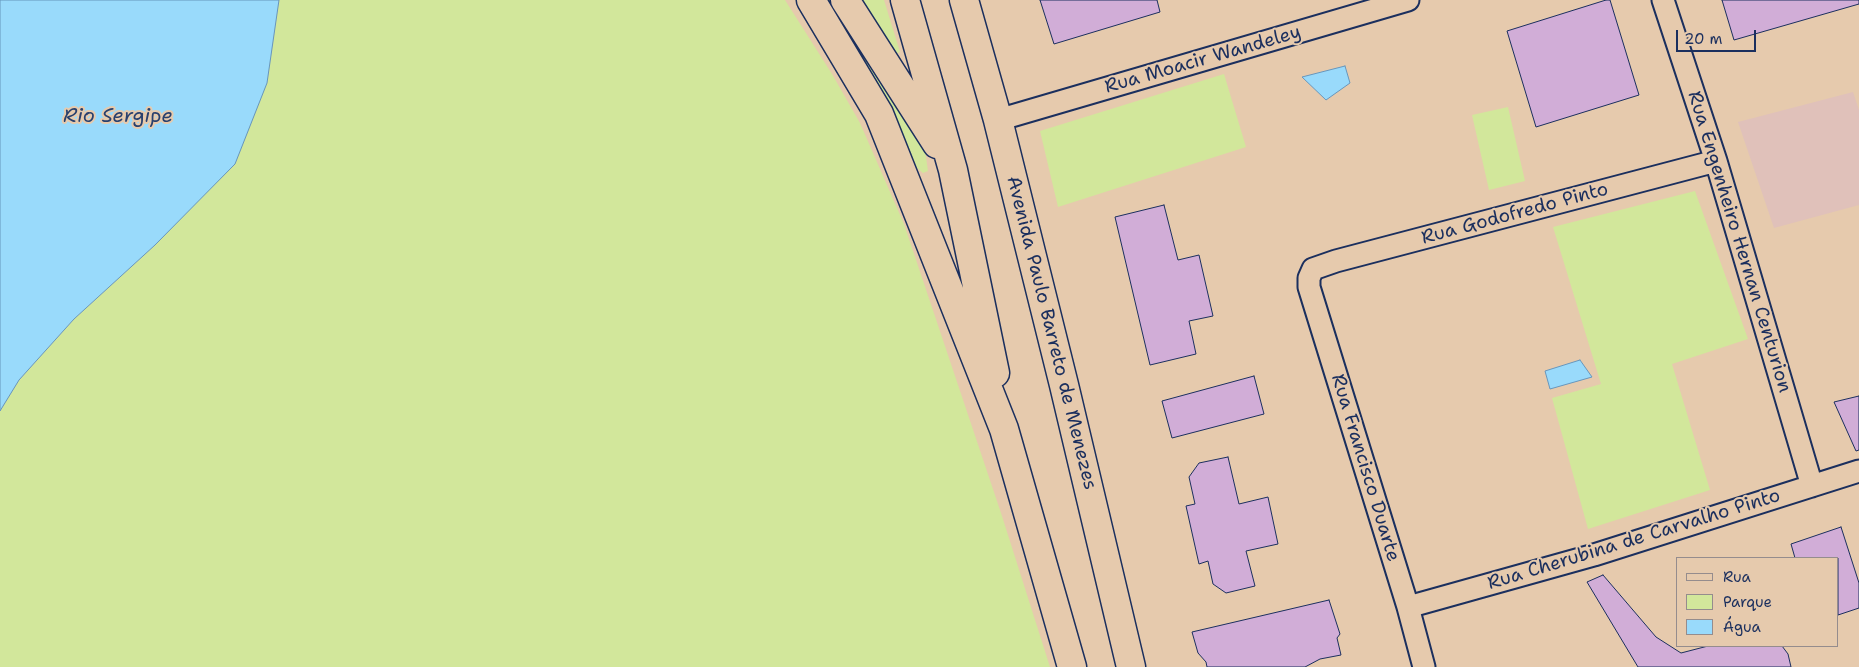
<!DOCTYPE html>
<html>
<head>
<meta charset="utf-8">
<style>
  body { margin:0 }
  #map { position:relative; width:1859px; height:667px; overflow:hidden; background:#e6caad; font-family:"Shantell Sans",sans-serif }
  canvas { display:block }
  .legend { position:absolute; left:1676px; top:557px; width:162px; height:90px; box-sizing:border-box; background:#e6caad; border:1px solid #958c8d; margin:0; padding:6px 9px; list-style:none; font-size:15px; color:#1b2f5e }
  .legend li { display:flex; align-items:center; gap:10px; height:25px }
  .legend b { width:25px; border:1px solid #958c8d }
  .scale { position:absolute; left:1676px; top:30px; width:80px; height:22px; box-sizing:border-box; border:2px solid #1b2f5e; border-top:0; padding-left:6px; font-size:15px; line-height:18px; white-space:nowrap; color:#1b2f5e; -webkit-text-stroke:4px #e6caad; paint-order:stroke }
</style>
</head>
<body>
<div id="map">
<canvas width="1859" height="667"></canvas>
<ul class="legend">
<li><b style="height:6px;background:#e6caad"></b>Rua</li>
<li><b style="height:14px;background:#d2e79b"></b>Parque</li>
<li><b style="height:14px;background:#99dafb"></b>Água</li>
</ul>
<div class="scale">20 m</div>
</div>
<script>
const context = document.querySelector('canvas').getContext('2d');
context.lineJoin = 'round';
function fill(path, color) { context.fillStyle = color; context.fill(path, 'evenodd'); }
const poly = rows => new Path2D(rows.map(r => 'M' + r).join(''));
function strokePath(path, color, width, dash) { context.strokeStyle = color; context.lineWidth = width; context.lineCap = dash ? 'butt' : 'round'; context.setLineDash(dash || []); context.stroke(path); }
function label(font, color, halo, rows, align = 'center') {
  context.font = font + ' "Shantell Sans",sans-serif'; context.lineWidth = 4; context.setLineDash([]); context.textBaseline = 'middle'; context.strokeStyle = halo; context.fillStyle = color; for (const [text, x, y, turn = 0] of rows) {
    context.save(); context.translate(x, y); context.rotate((+turn || 0) * Math.PI / 180); context.textAlign = isNaN(turn) ? turn : align; if (halo) context.strokeText(text, 0, 0); context.fillText(text, 0, 0); context.restore();
  }
}
const built = poly([
  [1853,92,1859,110,1859,205,1774,228,1738,122]
]);
const green = poly([
  [279,0,785,0,832,74,860,123,904,224,1001,513,1050,667,0,667,0,411,19,380,74,319,155,245,267,83],
  [822,0,831,0,913,128,925,150,928,171,923,173,917,168,896,122],
  [858,0,884,0,900,52,890,56],
  [1224,74,1246,147,1058,207,1040,131],
  [1508,107,1525,181,1489,190,1472,115],
  [1695,191,1748,339,1672,364,1710,490,1588,529,1552,398,1601,384,1553,227]
]);
const water = poly([
  [0,0,279,0,267,83,235,164,155,245,74,319,19,380,0,411,0,0],
  [1345,66,1350,83,1326,100,1302,77,1345,66],
  [1580,360,1592,377,1550,389,1545,371,1580,360]
]);
const building = poly([
  [1040,0,1157,0,1160,12,1054,44,1040,0],
  [1606,0,1610,0,1639,95,1536,127,1507,31,1606,0],
  [1722,0,1859,0,1859,4,1734,40,1722,0],
  [1164,205,1178,260,1199,255,1213,316,1189,321,1196,354,1150,365,1115,217,1164,205],
  [1254,376,1264,414,1172,438,1162,401,1254,376],
  [1859,396,1859,450,1856,451,1834,402,1859,396],
  [1228,457,1239,504,1268,497,1278,544,1246,551,1255,586,1226,593,1213,584,1208,561,1199,564,1186,506,1195,504,1189,477,1199,463,1228,457],
  [1841,527,1859,583,1859,608,1838,615,1838,558,1795,558,1791,544,1841,527],
  [1603,575,1656,637,1681,653,1708,646,1782,646,1788,654,1791,667,1638,667,1587,582,1603,575],
  [1329,600,1340,634,1337,638,1341,655,1320,659,1305,667,1207,667,1206,662,1198,653,1192,632,1329,600]
]);
const minor = poly([
  [1663,0,1716,161,1812,486],
  [998,120,1408,0],
  [1408,607,1594,555,1859,471],
  [1424,667,1408,607,1309,287,1309,278,1313,269,1336,261,1716,161]
]);
const primary = poly([
  [811,0,879,114,1004,429,1072,667],
  [845,0,937,144],
  [905,0,953,170,995,373],
  [964,0,998,120,1064,385,1131,667]
]);
const streetNames = [
  ["Rua Moacir Wandeley",1203,60,-16],
  ["Rua Godofredo Pinto",1515,214,-15],
  ["Rua Engenheiro Hernan Centurion",1739,242,73],
  ["Avenida Paulo Barreto de Menezes",1051,333,76],
  ["Rua Francisco Duarte",1365,468,73],
  ["Rua Cherubina de Carvalho Pinto",1634,540,-17]
];
const waterNames = [
  ["Rio Sergipe",118,117]
];
fill(built, '#e0c1ba');
fill(green, '#d2e79b');
fill(water, '#99dafb');
strokePath(water, '#6796bc', 1);
fill(building, '#d1add7');
strokePath(building, '#1b2f5e', 1);
strokePath(minor, '#1b2f5e', 25);
strokePath(primary, '#1b2f5e', 31);
strokePath(minor, '#e6caad', 21);
strokePath(primary, '#e6caad', 28);
label('19px', '#1b2f5e', '#e6caad', streetNames);
label('italic 20px', '#28406e', '#e6caad', waterNames);
</script>
</body>
</html>
